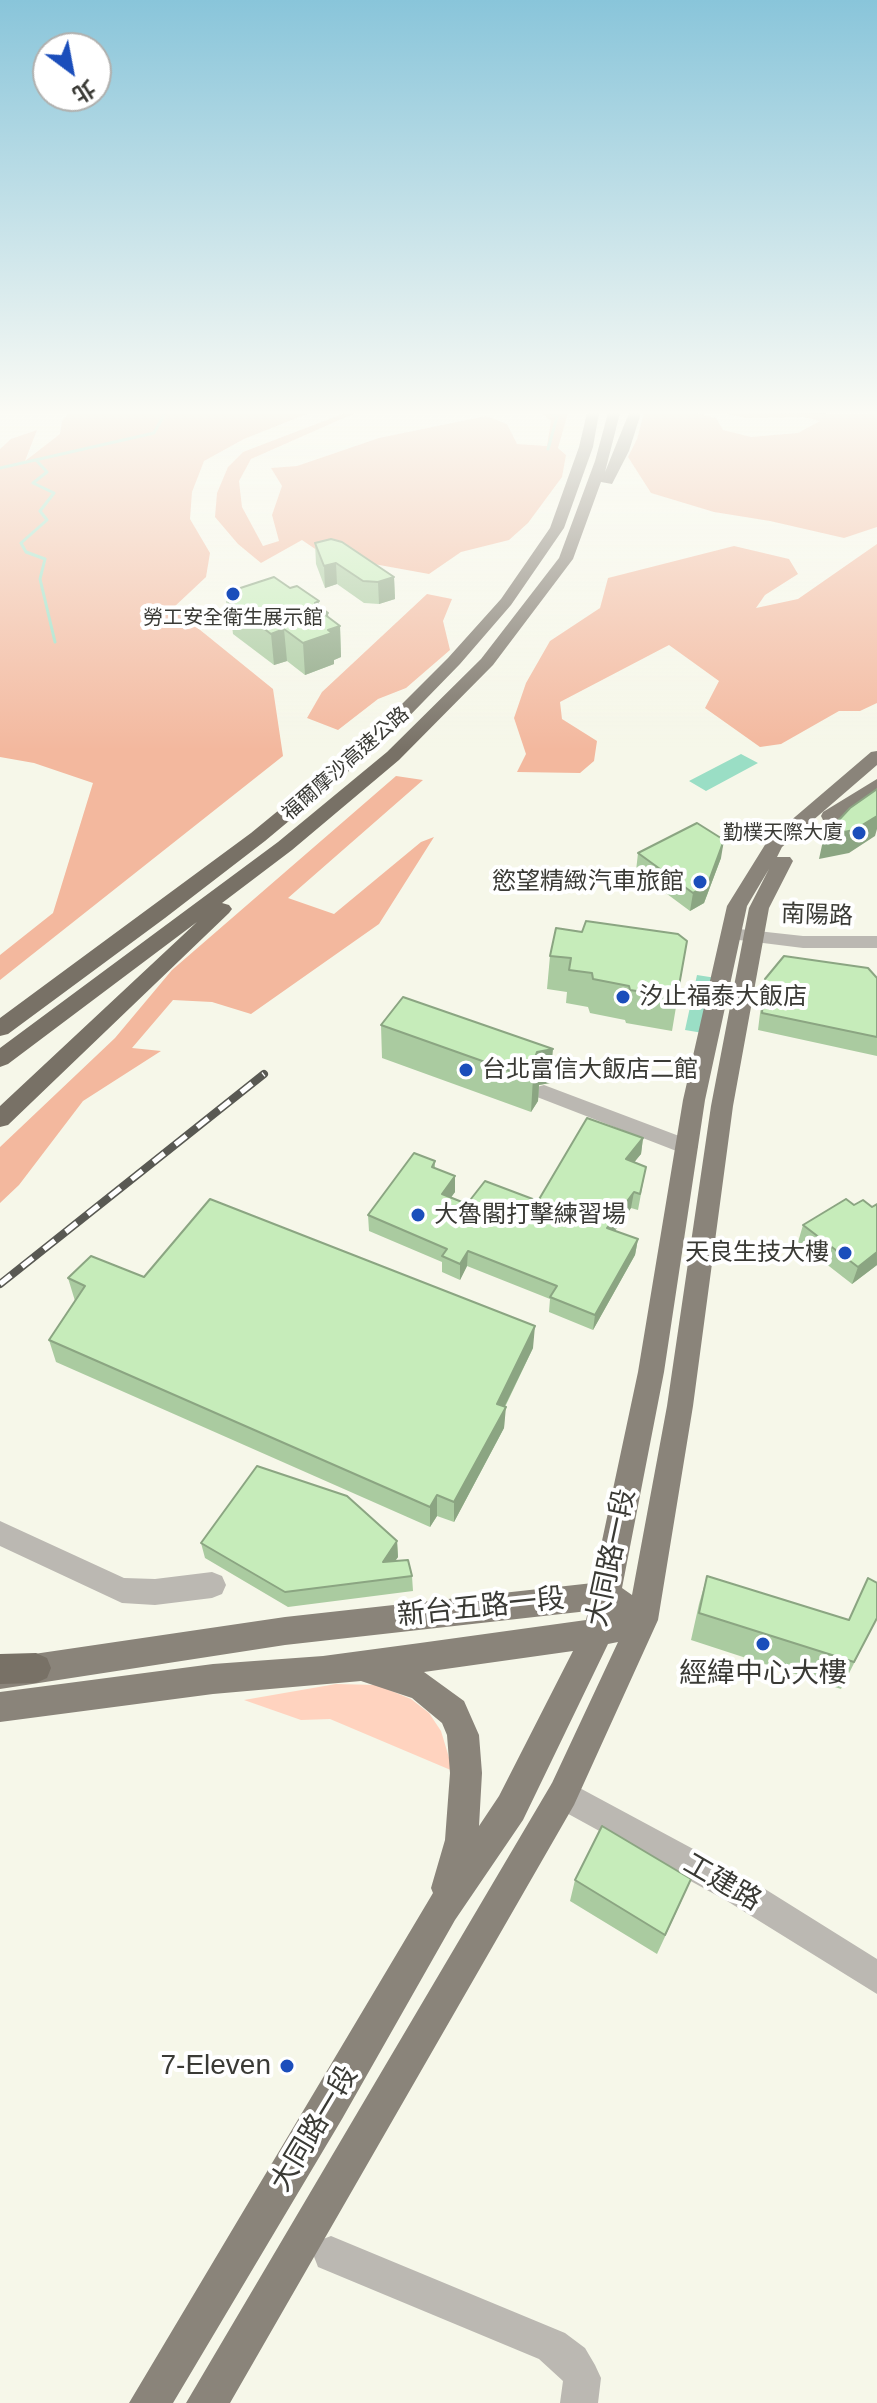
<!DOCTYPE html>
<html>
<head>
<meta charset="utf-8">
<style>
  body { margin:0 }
  #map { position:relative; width:877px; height:2403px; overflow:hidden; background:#f6f7e9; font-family:Arial,"Noto Sans TC",sans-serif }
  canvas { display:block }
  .north { position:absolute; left:32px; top:32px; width:80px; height:80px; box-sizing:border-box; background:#fff; border:2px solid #b0b0ae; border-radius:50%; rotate:148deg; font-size:22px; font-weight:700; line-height:32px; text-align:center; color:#3a3a35 }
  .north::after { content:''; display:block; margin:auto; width:28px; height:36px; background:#1b4ebb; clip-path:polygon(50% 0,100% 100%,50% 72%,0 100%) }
</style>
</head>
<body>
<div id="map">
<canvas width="877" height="2403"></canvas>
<div class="north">北</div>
</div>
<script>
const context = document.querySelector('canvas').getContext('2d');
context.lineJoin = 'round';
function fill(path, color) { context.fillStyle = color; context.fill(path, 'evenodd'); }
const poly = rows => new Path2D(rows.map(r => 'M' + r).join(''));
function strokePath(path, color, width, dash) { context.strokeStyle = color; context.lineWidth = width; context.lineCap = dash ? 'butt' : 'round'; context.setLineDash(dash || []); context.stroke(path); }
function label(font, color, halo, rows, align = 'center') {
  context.font = font + ' Arial,"Noto Sans TC",sans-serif'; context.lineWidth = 8; context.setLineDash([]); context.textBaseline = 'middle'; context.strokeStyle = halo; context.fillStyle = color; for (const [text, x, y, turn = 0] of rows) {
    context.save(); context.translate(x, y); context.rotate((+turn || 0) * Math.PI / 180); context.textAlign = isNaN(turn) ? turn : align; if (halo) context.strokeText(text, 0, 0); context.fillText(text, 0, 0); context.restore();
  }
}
const green = poly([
  [336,1684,377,1685,411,1699,429,1713,441,1731,453,1771,330,1719,301,1720,244,1700]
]);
const forest = poly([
  [69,413,309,413,244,439,204,461,192,492,190,519,210,553,206,577,173,608,273,689,283,756,0,980,0,955,53,913,93,783,34,763,0,757,0,449,11,439,37,430,25,461,60,434,62,421],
  [345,413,355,413,251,459,239,481,242,507,263,546,279,541,272,515,282,486,271,468,297,466,379,438,486,416,507,424,517,444,547,446,551,421,542,413,568,413,558,448,566,455,562,477,528,523,509,540,461,552,429,574,324,555,302,540,261,563,238,544,215,517,217,493,228,467,243,452],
  [644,413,695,413,716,418,723,430,751,437,798,433,820,421,804,417,744,418,726,413,877,414,877,527,844,538,770,521,714,512,651,493,628,457,637,439],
  [877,544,877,703,860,711,839,711,781,744,760,747,705,708,719,681,669,645,560,702,562,719,597,741,594,761,580,773,517,772,526,754,514,718,526,683,550,641,600,608,608,578,734,546,789,559,798,574,765,595,756,608,798,599],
  [427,594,452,599,443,621,450,650,406,688,378,699,338,730,307,718,322,692],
  [396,776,423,780,288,898,334,914,421,842,434,837,379,924,251,1014,212,1002,173,1000,132,1048,161,1051,83,1101,19,1185,0,1203,0,1147,115,1038,172,970]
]);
const water = poly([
  [741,754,758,763,706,791,689,781],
  [697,975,716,978,703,1033,685,1030]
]);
const stream = poly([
  [548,449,557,417,550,413],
  [37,461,47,472,33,483,54,493,40,511,47,520,21,543,26,552,45,559,40,579,55,642],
  [0,468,154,433,165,413]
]);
const minor = poly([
  [730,928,803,936,877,936,877,948,803,948,723,938,721,934,723,930,730,928],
  [544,1085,695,1142,698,1147,695,1152,687,1155,679,1152,537,1097,534,1092,537,1087,544,1085],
  [0,1521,124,1578,155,1579,212,1572,222,1576,226,1585,222,1594,212,1598,155,1605,122,1603,0,1546,0,1521],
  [563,1779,749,1879,877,1959,877,1994,727,1901,552,1805,548,1794,552,1783,563,1779],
  [331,2236,565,2333,585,2348,595,2365,601,2378,598,2403,560,2403,563,2381,539,2359,318,2267,313,2254,318,2241,331,2236]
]);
const major = poly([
  [877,751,877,765,782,847,777,857,790,857,793,861,769,908,733,1106,693,1406,658,1620,574,1805,230,2403,186,2403,552,1783,618,1642,608,1644,523,1820,455,1920,342,2119,173,2403,129,2403,433,1893,431,1888,445,1840,450,1773,447,1735,442,1723,412,1698,361,1681,213,1694,0,1722,0,1692,213,1664,323,1656,420,1643,586,1620,588,1611,285,1645,0,1689,0,1659,285,1617,593,1583,638,1372,683,1100,727,906,768,840,871,752,877,751],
  [769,869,749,908,711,1106,667,1406,632,1595,622,1588,664,1372,705,1100,747,906,769,869],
  [573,1651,499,1796,479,1826,482,1773,479,1735,464,1701,424,1672,573,1651],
  [877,779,877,792,837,820,823,820,821,816,823,812,877,779]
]);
const highway = poly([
  [587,413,599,413,593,447,564,528,511,605,460,664,386,740,265,841,165,918,8,1034,0,1036,0,1018,251,833,374,732,448,658,501,599,550,528,579,447,587,413],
  [608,413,620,413,605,472,629,413,641,413,629,451,612,484,601,482,573,559,493,665,399,760,292,850,222,903,229,905,232,909,229,913,8,1125,0,1127,0,1106,197,922,8,1064,0,1067,0,1048,278,842,387,752,481,659,559,558,595,461,608,413],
  [36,1653,47,1658,51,1668,47,1678,36,1683,0,1684,0,1654,36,1653]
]);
const rail = poly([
  [0,1284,264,1074]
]);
const wall = poly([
  [315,543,394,577,395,599,379,604,364,603,337,584,325,588,316,564],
  [290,588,319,601,319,607,328,613,328,618,340,626,341,657,334,660,334,664,305,675,287,661,274,665,233,634,232,626,229,624,225,593],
  [638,853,721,858,704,903,690,911,636,871],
  [582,932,687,941,672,1031,626,1023,625,1020,590,1013,588,1007,566,1003,567,992,547,989,550,956],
  [877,978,877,1056,758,1030,762,997,765,979],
  [381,1025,550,1083,539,1085,538,1101,531,1112,382,1058],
  [643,1138,641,1154,634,1162,646,1167,638,1210,631,1208,615,1231,638,1239,635,1255,593,1330,549,1312,550,1299,467,1266,460,1280,442,1272,442,1262,369,1231,368,1215,435,1161,435,1168,455,1192,451,1197,467,1204,538,1201],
  [803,1225,877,1265,852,1284,798,1242],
  [144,1277,533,1348,505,1407,504,1428,454,1522,437,1516,430,1527,56,1362,49,1340,75,1301,68,1278],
  [397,1541,398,1557,395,1561,412,1576,413,1591,288,1607,205,1558,201,1543],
  [707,1576,848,1620,877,1618,841,1689,691,1640,699,1604],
  [575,1880,682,1900,657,1954,570,1901]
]);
const shadedWall = poly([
  [336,563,337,584,325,588,324,566],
  [394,577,395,599,379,604,378,582],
  [328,613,329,629,340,626,341,657,334,660,334,664,305,675,303,643,324,614],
  [284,629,287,661,274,665,271,634],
  [877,816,877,829,875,836,849,853,819,859,824,836],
  [724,840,721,858,704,903,690,911,693,893],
  [553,1049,550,1083,539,1085,538,1101,531,1112,534,1060,537,1052],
  [643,1138,641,1154,623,1176,626,1159],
  [455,1176,455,1192,442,1210,442,1194],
  [634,1192,631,1208,605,1244,607,1228],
  [638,1239,635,1255,593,1330,595,1315],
  [468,1251,467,1266,460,1280,460,1264],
  [877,1252,877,1265,852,1284,858,1267],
  [535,1326,533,1348,495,1426,497,1404],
  [506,1407,504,1428,454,1522,454,1502],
  [437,1495,437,1516,430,1527,430,1507],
  [397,1541,398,1557,384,1577,383,1562]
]);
const building = poly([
  [331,539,342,542,394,577,378,582,363,581,336,563,324,566,315,543,331,539],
  [274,577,290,588,297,586,319,601,315,603,328,613,324,614,340,626,328,630,332,633,303,643,284,629,271,634,229,602,235,600,225,593,274,577],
  [877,789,877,816,854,830,824,836,850,808,877,789],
  [697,823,724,840,707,886,693,893,638,853,697,823],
  [586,921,678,934,687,941,677,997,630,990,629,986,593,979,592,973,569,970,571,958,550,956,556,928,582,932,586,921],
  [784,956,868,968,877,978,877,1037,762,1013,765,979,784,956],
  [403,997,553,1049,537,1052,534,1060,541,1067,533,1079,381,1025,403,997],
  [587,1118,643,1138,626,1159,646,1167,640,1194,634,1192,607,1228,638,1239,595,1315,550,1297,557,1286,468,1251,460,1264,442,1256,447,1249,368,1215,414,1153,435,1161,432,1167,455,1176,442,1194,467,1204,485,1181,538,1201,587,1118],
  [210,1199,535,1326,497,1404,506,1407,454,1502,437,1495,430,1507,49,1340,85,1286,68,1278,91,1256,144,1277,210,1199],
  [846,1199,854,1205,863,1200,872,1207,877,1204,877,1252,858,1267,803,1225,846,1199],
  [257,1466,347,1496,397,1541,383,1562,408,1560,412,1576,285,1592,201,1543,257,1466],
  [707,1576,849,1620,868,1578,877,1583,877,1618,854,1662,699,1613,707,1576],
  [602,1826,691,1879,665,1935,575,1880,602,1826]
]);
const markers = [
  [233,594,8,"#1b4ebb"],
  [859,833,8,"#1b4ebb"],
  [700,882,8,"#1b4ebb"],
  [623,997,8,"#1b4ebb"],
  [466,1070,8,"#1b4ebb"],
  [418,1215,8,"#1b4ebb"],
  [845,1253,8,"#1b4ebb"],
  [763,1644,8,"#1b4ebb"],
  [287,2066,8,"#1b4ebb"]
];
const farPoinames = [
  ["勞工安全衛生展示館",233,618],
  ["勤樸天際大廈",843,833,"right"]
];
const farStreetnames = [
  ["福爾摩沙高速公路",346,764,-41]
];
const poiNames = [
  ["慾望精緻汽車旅館",684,882,"right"],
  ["汐止福泰大飯店",639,997],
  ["台北富信大飯店二館",482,1070],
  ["大魯閣打擊練習場",434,1215],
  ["天良生技大樓",829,1253,"right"]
];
const streetNames = [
  ["南陽路",817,916,2]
];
const nearStreetnames = [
  ["大同路一段",612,1558,-78],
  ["新台五路一段",481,1608,-6],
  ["工建路",722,1883,30],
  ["大同路一段",315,2129,-59]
];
const nearPoinames = [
  ["經緯中心大樓",763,1674],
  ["7-Eleven",271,2066,"right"]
];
fill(green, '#ffd3bf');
fill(forest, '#f3b89e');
fill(water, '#9adec5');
strokePath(stream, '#9adec5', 3);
fill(minor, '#bbb8b2');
fill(major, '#8a847a');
fill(highway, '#787166');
strokePath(rail, '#595953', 8);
strokePath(rail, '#fff', 5, [14]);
fill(wall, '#aacba0');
fill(shadedWall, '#8ba582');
fill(building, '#c6ecba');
strokePath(building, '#8ba582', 2);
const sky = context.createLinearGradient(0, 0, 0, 750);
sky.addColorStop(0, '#89c5da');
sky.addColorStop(0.55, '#fbfbf5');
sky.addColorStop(1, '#fbfbf500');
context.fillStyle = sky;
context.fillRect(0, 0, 877, 750);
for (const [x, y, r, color] of markers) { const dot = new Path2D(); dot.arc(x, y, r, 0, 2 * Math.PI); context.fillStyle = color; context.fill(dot); strokePath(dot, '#fff', 3); }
label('20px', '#3a3a35', '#fff', farPoinames);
label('20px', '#3a3a35', '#fff', farStreetnames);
label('24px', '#3a3a35', '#fff', poiNames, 'left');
label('24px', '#3a3a35', '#fff', streetNames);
label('28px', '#3a3a35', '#fff', nearStreetnames);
label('28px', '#3a3a35', '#fff', nearPoinames);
</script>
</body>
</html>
